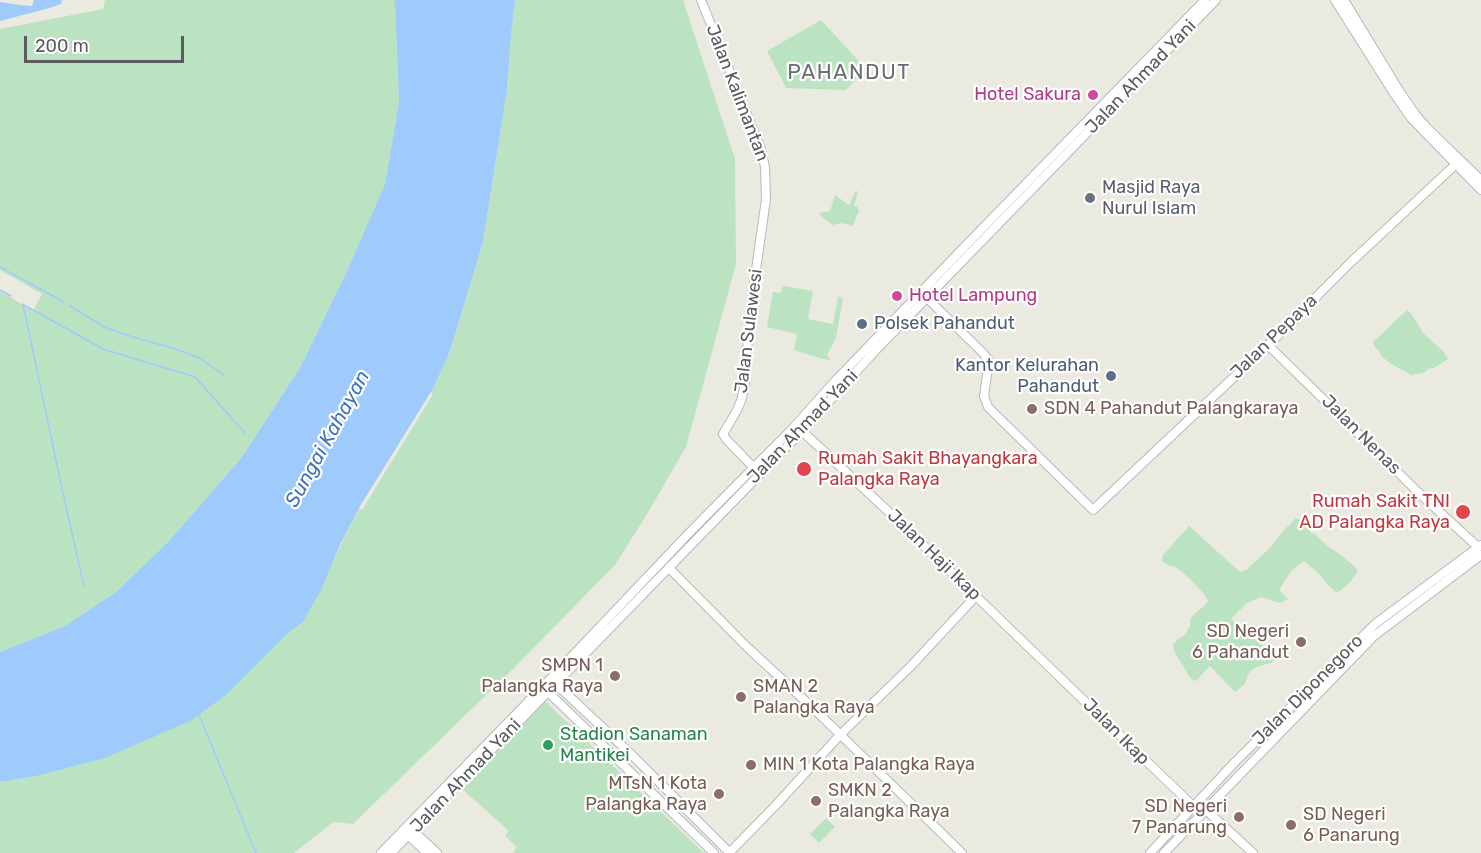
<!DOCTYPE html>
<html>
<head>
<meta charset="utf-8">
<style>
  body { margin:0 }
  #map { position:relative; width:1481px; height:853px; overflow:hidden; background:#ebeae0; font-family:Rubik,sans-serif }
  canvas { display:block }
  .scale { position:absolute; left:24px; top:36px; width:160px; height:27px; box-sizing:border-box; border:3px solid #595b61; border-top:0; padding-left:8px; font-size:18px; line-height:21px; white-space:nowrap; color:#595b61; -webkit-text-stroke:4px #fff; paint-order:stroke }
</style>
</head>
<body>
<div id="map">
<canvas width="1481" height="853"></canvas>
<div class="scale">200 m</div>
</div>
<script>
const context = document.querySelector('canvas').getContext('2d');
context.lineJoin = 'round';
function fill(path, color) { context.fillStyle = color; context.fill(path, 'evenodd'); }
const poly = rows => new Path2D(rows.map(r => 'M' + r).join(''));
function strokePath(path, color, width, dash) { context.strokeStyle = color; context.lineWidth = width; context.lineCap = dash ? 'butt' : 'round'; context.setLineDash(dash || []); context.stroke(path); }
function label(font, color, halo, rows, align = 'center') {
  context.font = font + ' Rubik,sans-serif'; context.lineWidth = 4.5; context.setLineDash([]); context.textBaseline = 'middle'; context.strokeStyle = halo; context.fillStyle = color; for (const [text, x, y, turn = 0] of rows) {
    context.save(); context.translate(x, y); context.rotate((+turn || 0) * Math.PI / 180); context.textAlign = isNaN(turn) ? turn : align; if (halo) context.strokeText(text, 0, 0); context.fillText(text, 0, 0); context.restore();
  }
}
const green = poly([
  [105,0,397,0,395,6,399,102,385,184,346,273,301,366,242,457,168,542,116,592,65,626,0,652,0,291,33,311,42,294,0,270,0,29,103,9],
  [515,0,683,0,735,159,736,264,686,447,647,514,615,565,514,668,353,824,333,822,294,853,0,853,0,782,36,776,288,633,303,622,358,510,432,391,450,351,483,242,507,90,511,35],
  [821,20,866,69,846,90,786,88,767,51],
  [856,190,858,193,854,206,857,206,859,211,853,226,842,223,832,225,820,215,820,213,830,211,835,195,849,205],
  [783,286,813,291,808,319,833,324,838,297,843,298,836,338,827,355,831,360,823,359,794,350,797,334,767,327,773,292,781,293],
  [1407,310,1410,312,1424,334,1444,352,1448,359,1434,368,1428,369,1424,373,1411,375,1390,363,1381,356,1380,352,1375,347,1373,342],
  [1296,518,1309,525,1311,533,1316,535,1327,546,1338,553,1353,565,1358,571,1350,582,1340,591,1336,592,1329,586,1318,573,1304,561,1291,571,1279,590,1288,599,1280,603,1261,597,1247,603,1231,619,1276,657,1271,663,1259,666,1250,671,1244,685,1235,692,1210,666,1196,681,1191,679,1175,653,1173,645,1178,639,1184,636,1190,626,1190,620,1193,615,1204,606,1208,601,1203,593,1189,578,1176,567,1170,566,1162,561,1163,555,1189,526,1240,572,1246,570,1271,547,1283,531],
  [545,701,704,853,515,853,513,852,517,847,505,836,509,831,462,789],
  [826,818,835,827,819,843,810,834]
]);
const water = poly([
  [34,0,62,0,61,4,46,9,0,21,0,2,20,5,32,6],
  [397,0,515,0,511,35,507,90,483,242,450,351,432,391,358,510,339,547,322,588,303,622,288,633,226,695,190,721,105,758,36,776,0,782,0,652,65,626,116,592,168,542,242,457,301,366,346,273,385,184,399,102,395,6]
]);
const pier = poly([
  [431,392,433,394,362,510,359,508]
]);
const stream = poly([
  [395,6,396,0],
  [0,267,64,302],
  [0,290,11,296],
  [23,304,61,484,84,586],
  [24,305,103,349,195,377,245,433],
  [70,306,106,328,139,339,173,348,200,358,225,376],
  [199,715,256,853]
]);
const tertiary = poly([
  [701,0,761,149,765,167,766,199,753,291,747,349,745,384,741,401,736,412,723,434,726,439,754,468],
  [927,298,984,354,989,361,984,396,988,407,1093,510,1304,311,1318,295,1351,262,1455,165],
  [1268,345,1420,494,1478,547],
  [802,431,891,514,1194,807],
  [669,568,747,647,814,709,962,853],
  [556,684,634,757,730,853],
  [548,692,714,853],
  [1206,810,1253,853],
  [409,827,437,853],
  [404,831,427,853],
  [729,853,775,806,840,735,911,666,976,596]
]);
const secondary = poly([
  [1335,0,1395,95,1411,118,1481,190],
  [1344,0,1400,92,1416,115,1427,128,1481,180],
  [381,853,557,672,691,531,793,428,837,379,973,238,1205,0],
  [391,853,802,431,876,350,1216,0],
  [1150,853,1235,762,1375,624,1481,545],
  [1164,853,1374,636,1481,555]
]);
const markers = [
  [1093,95,6,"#d1479c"],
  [1090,198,6,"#6b7280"],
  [897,296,6,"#d1479c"],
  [862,324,6,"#5c6f8a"],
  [1111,376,6,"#5c6f8a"],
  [1032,409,6,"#8d6e63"],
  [804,469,8,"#e0444e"],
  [1463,512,8,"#e0444e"],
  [1301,642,6,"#8d6e63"],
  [615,676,6,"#8d6e63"],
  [741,697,6,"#8d6e63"],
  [548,745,6,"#2e9e5b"],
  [751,765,6,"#8d6e63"],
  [719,794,6,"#8d6e63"],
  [816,801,6,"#8d6e63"],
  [1239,817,6,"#8d6e63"],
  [1291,825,6,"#8d6e63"]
];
const streetNames = [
  ["Jalan Ahmad Yani",1141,77,-46],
  ["Jalan Kalimantan",737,93,69],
  ["Jalan Sulawesi",749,331,-83],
  ["Jalan Pepaya",1274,337,-44],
  ["Jalan Ahmad Yani",803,427,-46],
  ["Jalan Nenas",1361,435,45],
  ["Jalan Haji Ikap",934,555,44],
  ["Jalan Diponegoro",1308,690,-45],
  ["Jalan Ikap",1116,732,45],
  ["Jalan Ahmad Yani",466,776,-46]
];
const hotelNames = [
  ["Hotel Sakura",1081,95],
  ["Hotel Lampung",909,296,"left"]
];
const worshipNames = [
  ["Masjid Raya",1102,188],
  ["Nurul Islam",1102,209]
];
const serviceNames = [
  ["Polsek Pahandut",874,324],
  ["Kantor Kelurahan",1099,366,"right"],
  ["Pahandut",1099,387,"right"]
];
const educationNames = [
  ["SDN 4 Pahandut Palangkaraya",1044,409],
  ["SD Negeri",1289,632,"right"],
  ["6 Pahandut",1289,653,"right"],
  ["SMPN 1",603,666,"right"],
  ["Palangka Raya",603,687,"right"],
  ["SMAN 2",753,687],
  ["Palangka Raya",753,708],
  ["MIN 1 Kota Palangka Raya",763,765],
  ["MTsN 1 Kota",707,784,"right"],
  ["Palangka Raya",707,805,"right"],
  ["SMKN 2",828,791],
  ["Palangka Raya",828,812],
  ["SD Negeri",1227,807,"right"],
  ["7 Panarung",1227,828,"right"],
  ["SD Negeri",1303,815],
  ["6 Panarung",1303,836]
];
const healthNames = [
  ["Rumah Sakit Bhayangkara",818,459],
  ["Palangka Raya",818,480],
  ["Rumah Sakit TNI",1450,502,"right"],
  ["AD Palangka Raya",1450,523,"right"]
];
const leisureNames = [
  ["Stadion Sanaman",560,735],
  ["Mantikei",560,756]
];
const waterNames = [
  ["Sungai Kahayan",328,439,-61]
];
const quarterNames = [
  ["PAHANDUT",849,73]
];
fill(green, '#bce3c1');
fill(water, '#9fcafc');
fill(pier, '#ebeae0');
strokePath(stream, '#9fcafc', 1.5);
strokePath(tertiary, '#b8b9bf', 10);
strokePath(secondary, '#b6b8bf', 10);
strokePath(tertiary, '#fff', 8);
strokePath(secondary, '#fff', 8);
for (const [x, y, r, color] of markers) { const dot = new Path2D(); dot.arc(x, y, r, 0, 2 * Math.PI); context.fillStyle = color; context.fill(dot); strokePath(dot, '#fff', 2); }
label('18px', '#595b61', '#fff', streetNames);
label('18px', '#b23c85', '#fff', hotelNames, 'right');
label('18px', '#5b616d', '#fff', worshipNames, 'left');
label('18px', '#4e5e75', '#fff', serviceNames, 'left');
label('18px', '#785e54', '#fff', educationNames, 'left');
label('18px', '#be3a42', '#fff', healthNames, 'left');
label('18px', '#27864d', '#fff', leisureNames, 'left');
label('italic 20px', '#4372be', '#fff', waterNames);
context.letterSpacing = '1.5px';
label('21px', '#6a6d73', '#fff', quarterNames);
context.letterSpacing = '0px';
</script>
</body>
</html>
